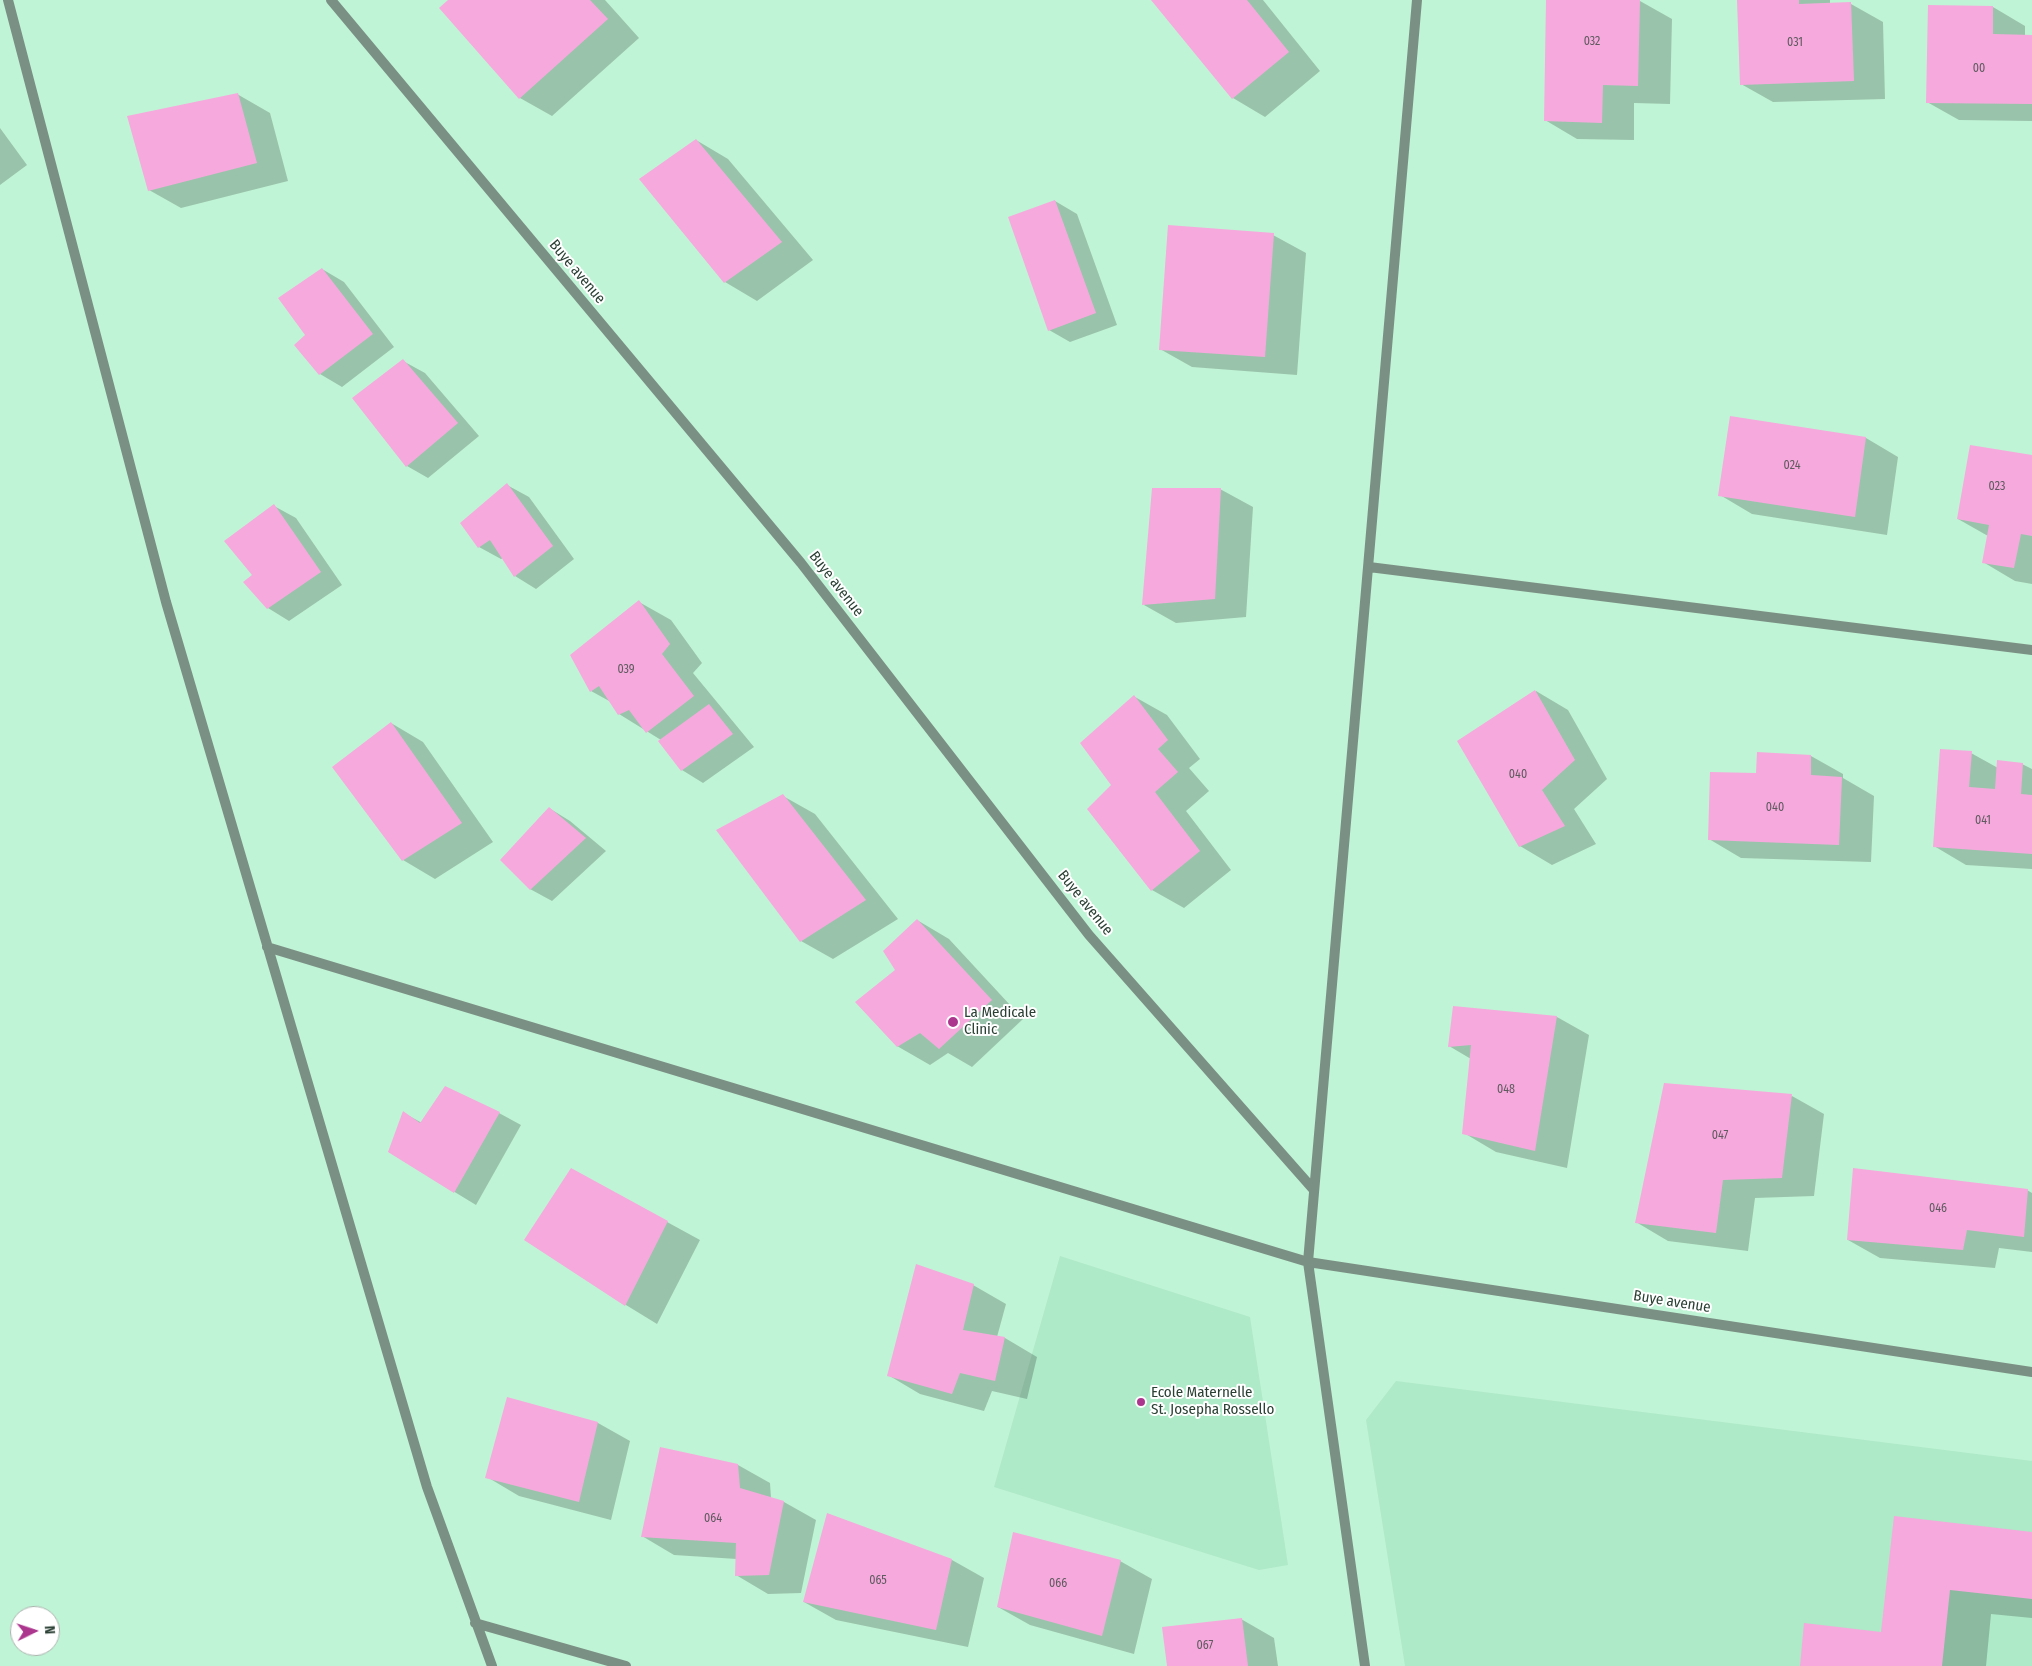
<!DOCTYPE html>
<html>
<head>
<meta charset="utf-8">
<style>
  body { margin:0 }
  #map { position:relative; width:2032px; height:1666px; overflow:hidden; background:#c0f4d6; font-family:"Fira Sans Condensed",sans-serif }
  canvas { display:block }
  .north { position:absolute; left:10px; top:1606px; width:50px; height:50px; box-sizing:border-box; background:#fff; border:1px solid #aab3ae; border-radius:50%; rotate:86deg; font-size:14px; font-weight:700; line-height:20px; text-align:center; color:#2b4035 }
  .north::after { content:''; display:block; margin:auto; width:18px; height:22px; background:#ac368e; clip-path:polygon(50% 0,100% 100%,50% 72%,0 100%) }
</style>
</head>
<body>
<div id="map">
<canvas width="2032" height="1666"></canvas>
<div class="north">N</div>
</div>
<script>
const context = document.querySelector('canvas').getContext('2d');
context.lineJoin = 'round';
function fill(path, color) { context.fillStyle = color; context.fill(path, 'evenodd'); }
const poly = rows => new Path2D(rows.map(r => 'M' + r).join(''));
function strokePath(path, color, width, dash) { context.strokeStyle = color; context.lineWidth = width; context.lineCap = dash ? 'butt' : 'round'; context.setLineDash(dash || []); context.stroke(path); }
function label(font, color, halo, rows, align = 'center') {
  context.font = font + ' "Fira Sans Condensed",sans-serif'; context.lineWidth = 4; context.setLineDash([]); context.textBaseline = 'middle'; context.strokeStyle = halo; context.fillStyle = color; for (const [text, x, y, turn = 0] of rows) {
    context.save(); context.translate(x, y); context.rotate((+turn || 0) * Math.PI / 180); context.textAlign = isNaN(turn) ? turn : align; if (halo) context.strokeText(text, 0, 0); context.fillText(text, 0, 0); context.restore();
  }
}
const built = poly([
  [1060,1256,1250,1317,1288,1565,1259,1570,994,1487],
  [1396,1381,2032,1461,2032,1666,1405,1666,1366,1420]
]);
const shadow = poly([
  [450,0,605,0,639,38,552,116,520,98],
  [1153,0,1263,0,1320,71,1265,117,1233,98],
  [1548,0,1640,1,1672,19,1670,104,1634,103,1634,140,1577,139,1545,120],
  [1738,0,1830,0,1830,4,1851,4,1883,22,1885,99,1773,102,1741,84],
  [1993,7,2025,26,2025,36,2032,36,2032,121,1959,120,1927,102],
  [237,94,270,113,288,181,181,208,149,190],
  [0,128,27,165,0,185],
  [696,140,728,159,813,260,757,301,725,282],
  [1055,201,1077,214,1117,325,1070,342,1049,330],
  [1273,235,1306,253,1297,375,1192,367,1160,349],
  [322,269,344,282,394,347,342,387,320,374,296,345,306,336],
  [403,361,425,373,479,436,428,478,407,466],
  [1731,418,1866,438,1898,457,1887,535,1752,514,1720,495],
  [2032,457,2032,584,2015,581,1983,562,1988,536,1958,519],
  [507,485,529,497,574,559,536,589,515,576,503,558,501,559,479,547],
  [1220,489,1253,507,1246,617,1176,623,1144,605],
  [274,506,296,518,342,585,289,621,268,608,245,582,254,575],
  [639,602,671,620,702,663,693,673,754,747,703,783,682,770,661,740,619,714,611,702,591,691],
  [1536,691,1568,710,1607,779,1574,809,1596,844,1552,865,1520,846],
  [1135,697,1167,715,1200,759,1189,768,1209,791,1186,811,1231,870,1184,908,1152,890,1113,786],
  [391,723,423,742,493,842,435,879,403,860],
  [1971,753,1998,768,2022,764,2032,769,2032,869,1966,865,1934,846],
  [1811,756,1843,774,1843,778,1874,796,1871,862,1741,858,1709,839,1757,775],
  [783,796,815,814,898,919,833,959,801,941],
  [549,808,570,821,606,851,552,901,530,889],
  [917,920,949,939,1023,1019,972,1067,948,1053,930,1065,897,1046],
  [1557,1017,1589,1035,1567,1168,1496,1152,1464,1133,1471,1059,1449,1046],
  [1792,1096,1824,1114,1814,1196,1755,1198,1748,1251,1668,1241,1636,1222],
  [404,1113,422,1123,499,1113,521,1125,476,1205,389,1152],
  [572,1170,700,1240,657,1324,626,1305,525,1240],
  [2027,1190,2032,1193,2032,1252,1999,1248,1995,1268,1880,1258,1848,1240],
  [973,1285,1006,1304,997,1337,1005,1338,1037,1357,1027,1399,992,1391,984,1411,920,1394,888,1375],
  [508,1399,598,1423,630,1441,611,1520,519,1496,487,1477],
  [738,1465,770,1483,771,1498,784,1502,816,1520,801,1593,768,1594,736,1575,737,1559,674,1555,642,1536],
  [828,1514,952,1560,984,1578,968,1647,836,1620,804,1602],
  [2032,1533,2032,1618,1991,1614,1986,1666,1801,1666,1882,1634],
  [1120,1561,1152,1579,1134,1654,1030,1625,998,1607],
  [1241,1619,1274,1638,1278,1666,1168,1666]
]);
const building = poly([
  [448,0,590,0,608,19,519,99,439,8],
  [1151,0,1247,0,1289,52,1232,99],
  [1546,0,1640,0,1638,86,1603,85,1602,123,1544,121],
  [1737,0,1799,0,1799,4,1851,2,1854,81,1740,85],
  [1928,5,1993,6,1993,34,2032,35,2032,104,1926,103],
  [238,93,257,163,148,191,127,116],
  [696,139,782,242,724,283,639,179],
  [1055,200,1096,313,1048,331,1008,217],
  [1168,225,1274,233,1265,357,1159,350],
  [322,268,373,334,319,375,294,345,305,335,278,298],
  [403,359,458,423,406,467,352,398],
  [1730,416,1866,437,1855,517,1718,496],
  [1970,445,2032,455,2032,536,2021,534,2014,568,1982,563,1989,525,1957,519],
  [507,483,553,546,514,577,490,540,478,548,460,523],
  [1152,488,1221,488,1215,599,1142,605],
  [274,504,321,572,267,609,243,582,252,575,224,541],
  [639,600,670,644,662,654,694,696,646,733,629,710,618,715,599,686,590,692,570,655],
  [1535,690,1575,760,1542,790,1565,826,1519,847,1457,741],
  [1134,695,1168,740,1158,749,1178,772,1155,792,1200,851,1151,891,1087,809,1111,785,1080,743],
  [709,704,733,734,681,771,658,741],
  [391,722,462,823,402,861,332,767],
  [1940,749,1972,751,1969,787,1995,789,1997,760,2023,763,2021,794,2032,795,2032,854,1933,847],
  [1757,752,1811,755,1811,775,1842,777,1839,845,1708,840,1710,772,1756,773],
  [783,794,866,900,800,942,716,830],
  [549,807,586,838,530,890,500,860],
  [917,919,992,1000,939,1049,920,1033,897,1047,855,1002,895,970,883,951],
  [1453,1006,1557,1016,1535,1151,1462,1134,1471,1045,1448,1047],
  [1664,1083,1792,1094,1782,1178,1723,1180,1716,1233,1635,1223],
  [445,1086,500,1112,454,1193,388,1152,403,1111,420,1123],
  [571,1168,668,1221,625,1306,524,1240],
  [1853,1168,2028,1189,2024,1237,1967,1230,1963,1250,1847,1240],
  [916,1264,974,1284,963,1330,1005,1337,995,1381,960,1373,952,1394,887,1376],
  [507,1397,598,1422,579,1502,485,1478],
  [660,1447,738,1464,740,1488,784,1501,769,1575,735,1576,736,1543,641,1537],
  [827,1513,952,1559,936,1630,803,1602],
  [1894,1516,2032,1532,2032,1599,1950,1590,1942,1666,1800,1666,1804,1623,1881,1632],
  [1013,1532,1121,1560,1102,1636,997,1607],
  [1242,1618,1248,1666,1167,1666,1162,1627]
]);
const street = poly([
  [8,0,166,602,427,1487,492,1666],
  [331,0,801,563,1089,935,1313,1189],
  [1369,567,2032,650],
  [267,947,1308,1262,2032,1372],
  [475,1623,626,1666],
  [1365,1666,1308,1262,1417,0]
]);
const markers = [
  [953,1022,6,"#ac368e"],
  [1141,1402,5,"#ac368e"]
];
const numberNames = [
  ["032",1592,42],
  ["031",1795,43],
  ["00",1979,69],
  ["024",1792,466],
  ["023",1997,487],
  ["039",626,670],
  ["040",1518,775],
  ["040",1775,808],
  ["041",1983,821],
  ["048",1506,1090],
  ["047",1720,1136],
  ["046",1938,1209],
  ["064",713,1519],
  ["065",878,1581],
  ["066",1058,1584],
  ["067",1205,1646]
];
const streetNames = [
  ["Buye avenue",577,272,50],
  ["Buye avenue",836,584,52],
  ["Buye avenue",1085,903,51],
  ["Buye avenue",1672,1302,9]
];
const poiNames = [
  ["La Medicale",964,1013],
  ["Clinic",964,1030],
  ["Ecole Maternelle",1151,1393],
  ["St. Josepha Rossello",1151,1410]
];
fill(built, '#aee9c8');
fill(shadow, '#0003');
fill(building, '#f6a9dc');
strokePath(street, '#7b9084', 10);
for (const [x, y, r, color] of markers) { const dot = new Path2D(); dot.arc(x, y, r, 0, 2 * Math.PI); context.fillStyle = color; context.fill(dot); strokePath(dot, '#fff', 2); }
label('12px', '#5e5a5f', null, numberNames);
label('15px', '#2b4035', '#fff', streetNames);
label('15px', '#2b4035', '#fff', poiNames, 'left');
</script>
</body>
</html>
